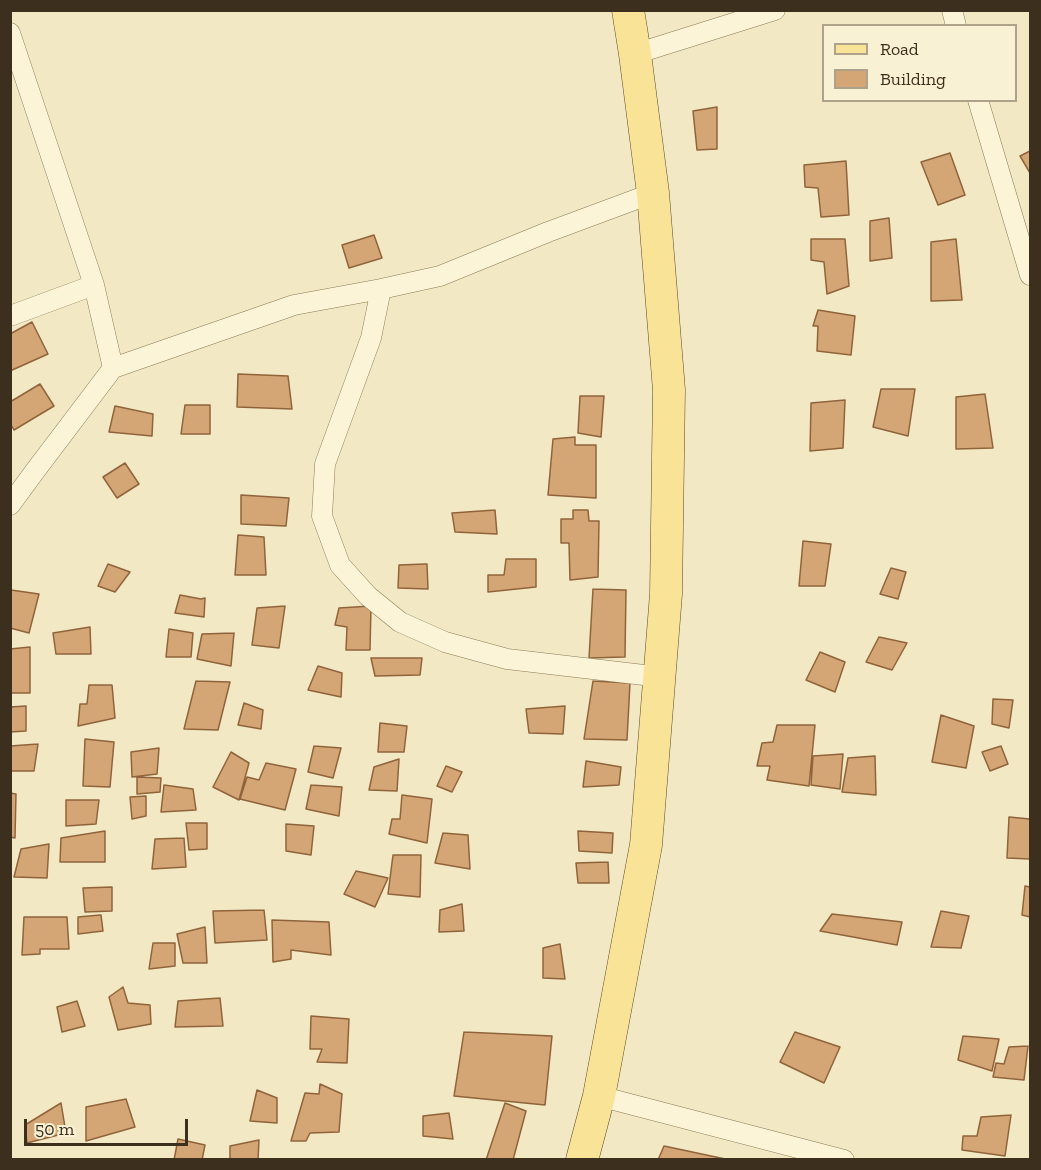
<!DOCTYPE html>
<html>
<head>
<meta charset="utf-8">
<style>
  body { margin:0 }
  #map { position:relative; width:1041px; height:1170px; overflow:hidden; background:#f2e8c3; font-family:"Zilla Slab",serif }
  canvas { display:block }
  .frame { position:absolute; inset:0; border:12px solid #3d2f1d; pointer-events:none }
  .legend { position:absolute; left:822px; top:24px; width:195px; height:78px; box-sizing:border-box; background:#f9f1d3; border:2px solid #aea38a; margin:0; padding:8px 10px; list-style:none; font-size:18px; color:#3d2f1d }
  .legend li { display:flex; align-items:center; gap:12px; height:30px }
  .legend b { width:30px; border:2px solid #aea38a }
  .scale { position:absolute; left:24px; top:1119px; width:164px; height:27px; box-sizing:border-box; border:3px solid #3d2f1d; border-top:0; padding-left:8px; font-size:18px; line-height:21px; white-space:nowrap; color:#3d2f1d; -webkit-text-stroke:4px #f9f1d3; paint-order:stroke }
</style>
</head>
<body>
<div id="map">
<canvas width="1041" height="1170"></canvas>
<div class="frame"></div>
<ul class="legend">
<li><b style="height:8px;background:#f8e397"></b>Road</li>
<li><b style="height:16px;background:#d4a575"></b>Building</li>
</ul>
<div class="scale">50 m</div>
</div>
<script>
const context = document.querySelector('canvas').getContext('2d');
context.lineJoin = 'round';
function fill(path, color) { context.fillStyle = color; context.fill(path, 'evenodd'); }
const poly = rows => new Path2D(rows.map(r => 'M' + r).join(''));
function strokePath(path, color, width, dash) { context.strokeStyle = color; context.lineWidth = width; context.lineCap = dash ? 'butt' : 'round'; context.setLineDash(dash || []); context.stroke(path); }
const building = poly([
  [717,107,717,149,697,150,693,111,717,107],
  [1030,151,1030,173,1020,156,1030,151],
  [950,153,965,195,938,205,921,162,950,153],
  [846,161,849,215,821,217,818,188,805,187,804,165,846,161],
  [889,218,892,258,870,261,870,221,889,218],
  [374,235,382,258,349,268,342,245,374,235],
  [811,239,845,239,849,286,827,294,824,262,811,260,811,239],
  [956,239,962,300,931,301,931,242,956,239],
  [818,310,855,316,851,355,817,351,818,326,813,326,818,310],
  [32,322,48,354,10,371,10,334,32,322],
  [238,374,288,376,292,409,237,407,238,374],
  [40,384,54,406,14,430,10,423,10,402,40,384],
  [881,389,915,389,908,436,873,427,881,389],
  [985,394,993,448,956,449,956,397,985,394],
  [580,396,604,396,601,437,578,433,580,396],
  [845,400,843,448,810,451,811,403,845,400],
  [185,405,210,405,210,434,181,434,185,405],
  [115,406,153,414,152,436,109,432,115,406],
  [575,437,575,445,596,445,596,498,548,495,553,439,575,437],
  [125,463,139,484,117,498,103,477,125,463],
  [241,495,289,498,286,526,241,524,241,495],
  [495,510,497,534,455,532,452,513,495,510],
  [573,510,588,510,589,521,599,521,598,577,570,580,569,543,561,543,561,519,573,519,573,510],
  [238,535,264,537,266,575,235,575,238,535],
  [803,541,831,544,825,586,799,586,803,541],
  [506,559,536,559,536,587,488,592,488,575,504,575,506,559],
  [108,564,130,572,115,592,98,586,108,564],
  [425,564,427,564,428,589,398,588,399,565,425,564],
  [891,568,906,572,898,599,880,594,891,568],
  [593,589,626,590,625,657,589,658,593,589],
  [11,590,39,594,29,633,10,628,11,590],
  [180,595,201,599,205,598,204,617,175,613,180,595],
  [285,606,279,648,252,645,257,608,285,606],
  [371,606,370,650,346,650,347,627,335,625,339,608,371,606],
  [90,627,91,654,56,654,53,633,90,627],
  [169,629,193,633,191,657,166,657,169,629],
  [234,633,231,666,197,659,202,634,234,633],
  [879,637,907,643,892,670,866,662,879,637],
  [30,647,30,693,10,693,10,649,30,647],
  [820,652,845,662,835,692,806,680,820,652],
  [371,658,422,658,420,675,375,676,371,658],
  [318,666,342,673,341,697,308,690,318,666],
  [196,681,230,682,218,730,184,729,196,681],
  [593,681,630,683,627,740,584,739,593,681],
  [89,685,112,685,115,718,78,726,80,704,87,704,89,685],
  [993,699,1013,700,1009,728,992,724,993,699],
  [244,703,263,710,261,729,238,725,244,703],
  [26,706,26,731,10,732,10,707,26,706],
  [565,706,563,734,529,733,526,709,565,706],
  [941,715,974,726,966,768,932,762,941,715],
  [380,723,407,726,404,752,378,752,380,723],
  [777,725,815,725,809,786,767,780,770,766,757,766,762,743,773,742,777,725],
  [85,739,114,742,110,787,83,786,85,739],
  [38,744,34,771,10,771,10,746,38,744],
  [314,746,341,748,333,778,308,772,314,746],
  [1001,746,1008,764,990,771,982,752,1001,746],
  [159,748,157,774,132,777,131,752,159,748],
  [231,752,249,763,239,800,213,787,231,752],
  [843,754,840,789,811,785,813,756,843,754],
  [875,756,876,795,842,792,848,758,875,756],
  [399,759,397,791,369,790,374,767,399,759],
  [586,761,621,767,619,785,583,787,586,761],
  [266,763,296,769,285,810,240,799,247,777,259,780,266,763],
  [446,766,462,772,452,792,437,786,446,766],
  [137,777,161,778,160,792,137,794,137,777],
  [164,785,193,789,196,810,161,812,164,785],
  [311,785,342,787,339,816,306,809,311,785],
  [10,793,16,794,15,838,10,837,10,793],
  [402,795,432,799,427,843,389,834,392,819,400,819,402,795],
  [146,796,146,816,132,819,130,797,146,796],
  [66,800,99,800,96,824,66,826,66,800],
  [1009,817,1030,819,1030,859,1007,858,1009,817],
  [186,823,207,823,207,849,189,850,186,823],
  [286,824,314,826,311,855,286,851,286,824],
  [105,831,105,862,60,862,61,838,105,831],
  [578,831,613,833,612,853,579,851,578,831],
  [443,833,468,835,470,869,435,863,443,833],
  [184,838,186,867,152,869,155,839,184,838],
  [49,844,47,878,14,877,21,849,49,844],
  [393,855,421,855,420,897,388,894,393,855],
  [608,862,609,883,578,883,576,863,608,862],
  [356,871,388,878,375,907,344,894,356,871],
  [1025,886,1030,887,1030,917,1022,915,1025,886],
  [112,887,112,911,85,912,83,888,112,887],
  [462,904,464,931,439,932,440,910,462,904],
  [264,910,267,940,215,943,213,911,264,910],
  [941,911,969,916,961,948,931,947,941,911],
  [832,914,902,922,897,945,820,931,832,914],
  [100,915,101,915,103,931,78,934,78,917,100,915],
  [24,917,67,917,69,949,40,949,40,954,22,955,24,917],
  [272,920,329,922,331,955,291,950,291,959,273,962,272,920],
  [205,927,207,963,183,963,177,934,205,927],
  [153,943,175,943,175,966,149,969,153,943],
  [560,944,565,979,543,978,543,948,560,944],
  [123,987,128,1003,150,1005,151,1024,118,1030,109,997,123,987],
  [220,998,223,1026,175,1027,178,1001,220,998],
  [77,1001,85,1026,62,1032,57,1007,77,1001],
  [311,1016,349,1019,347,1063,317,1062,322,1049,310,1049,311,1016],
  [464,1032,552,1036,545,1105,454,1096,464,1032],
  [795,1032,840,1047,824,1083,780,1062,795,1032],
  [963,1036,999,1039,992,1071,958,1060,963,1036],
  [1028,1046,1024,1080,993,1077,996,1063,1004,1064,1009,1047,1028,1046],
  [320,1084,342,1094,339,1132,310,1133,306,1141,291,1141,305,1093,319,1094,320,1084],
  [257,1090,277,1098,277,1123,250,1121,257,1090],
  [126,1099,135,1127,86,1141,86,1107,126,1099],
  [61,1103,66,1133,27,1143,25,1125,61,1103],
  [505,1103,526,1111,513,1160,486,1160,505,1103],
  [449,1113,453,1139,423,1136,423,1116,449,1113],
  [1011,1115,1005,1156,962,1150,963,1136,977,1136,981,1117,1011,1115],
  [178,1139,205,1145,202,1160,174,1160,178,1139],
  [259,1140,258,1160,230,1160,230,1146,259,1140],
  [664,1146,730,1160,658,1160,664,1146]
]);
const minor = poly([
  [952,10,956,26],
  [10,33,94,285,113,368],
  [635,54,775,10],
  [978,100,1030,275],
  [381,289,371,338,325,464,322,516,340,565,368,596,400,622,445,642,507,659,661,677],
  [10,316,94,285],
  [10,505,35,471,113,368,294,305,381,289,440,276,548,232,653,193],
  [599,1096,844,1160]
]);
const primary = poly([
  [582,1160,599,1096,646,845,666,594,669,390,653,193,635,54,628,10]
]);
fill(building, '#d4a575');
strokePath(building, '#90643b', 1.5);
strokePath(minor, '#8e7a58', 21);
strokePath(primary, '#5c472c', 33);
strokePath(minor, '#fcf4d7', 20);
strokePath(primary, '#f8e397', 32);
</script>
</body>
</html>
